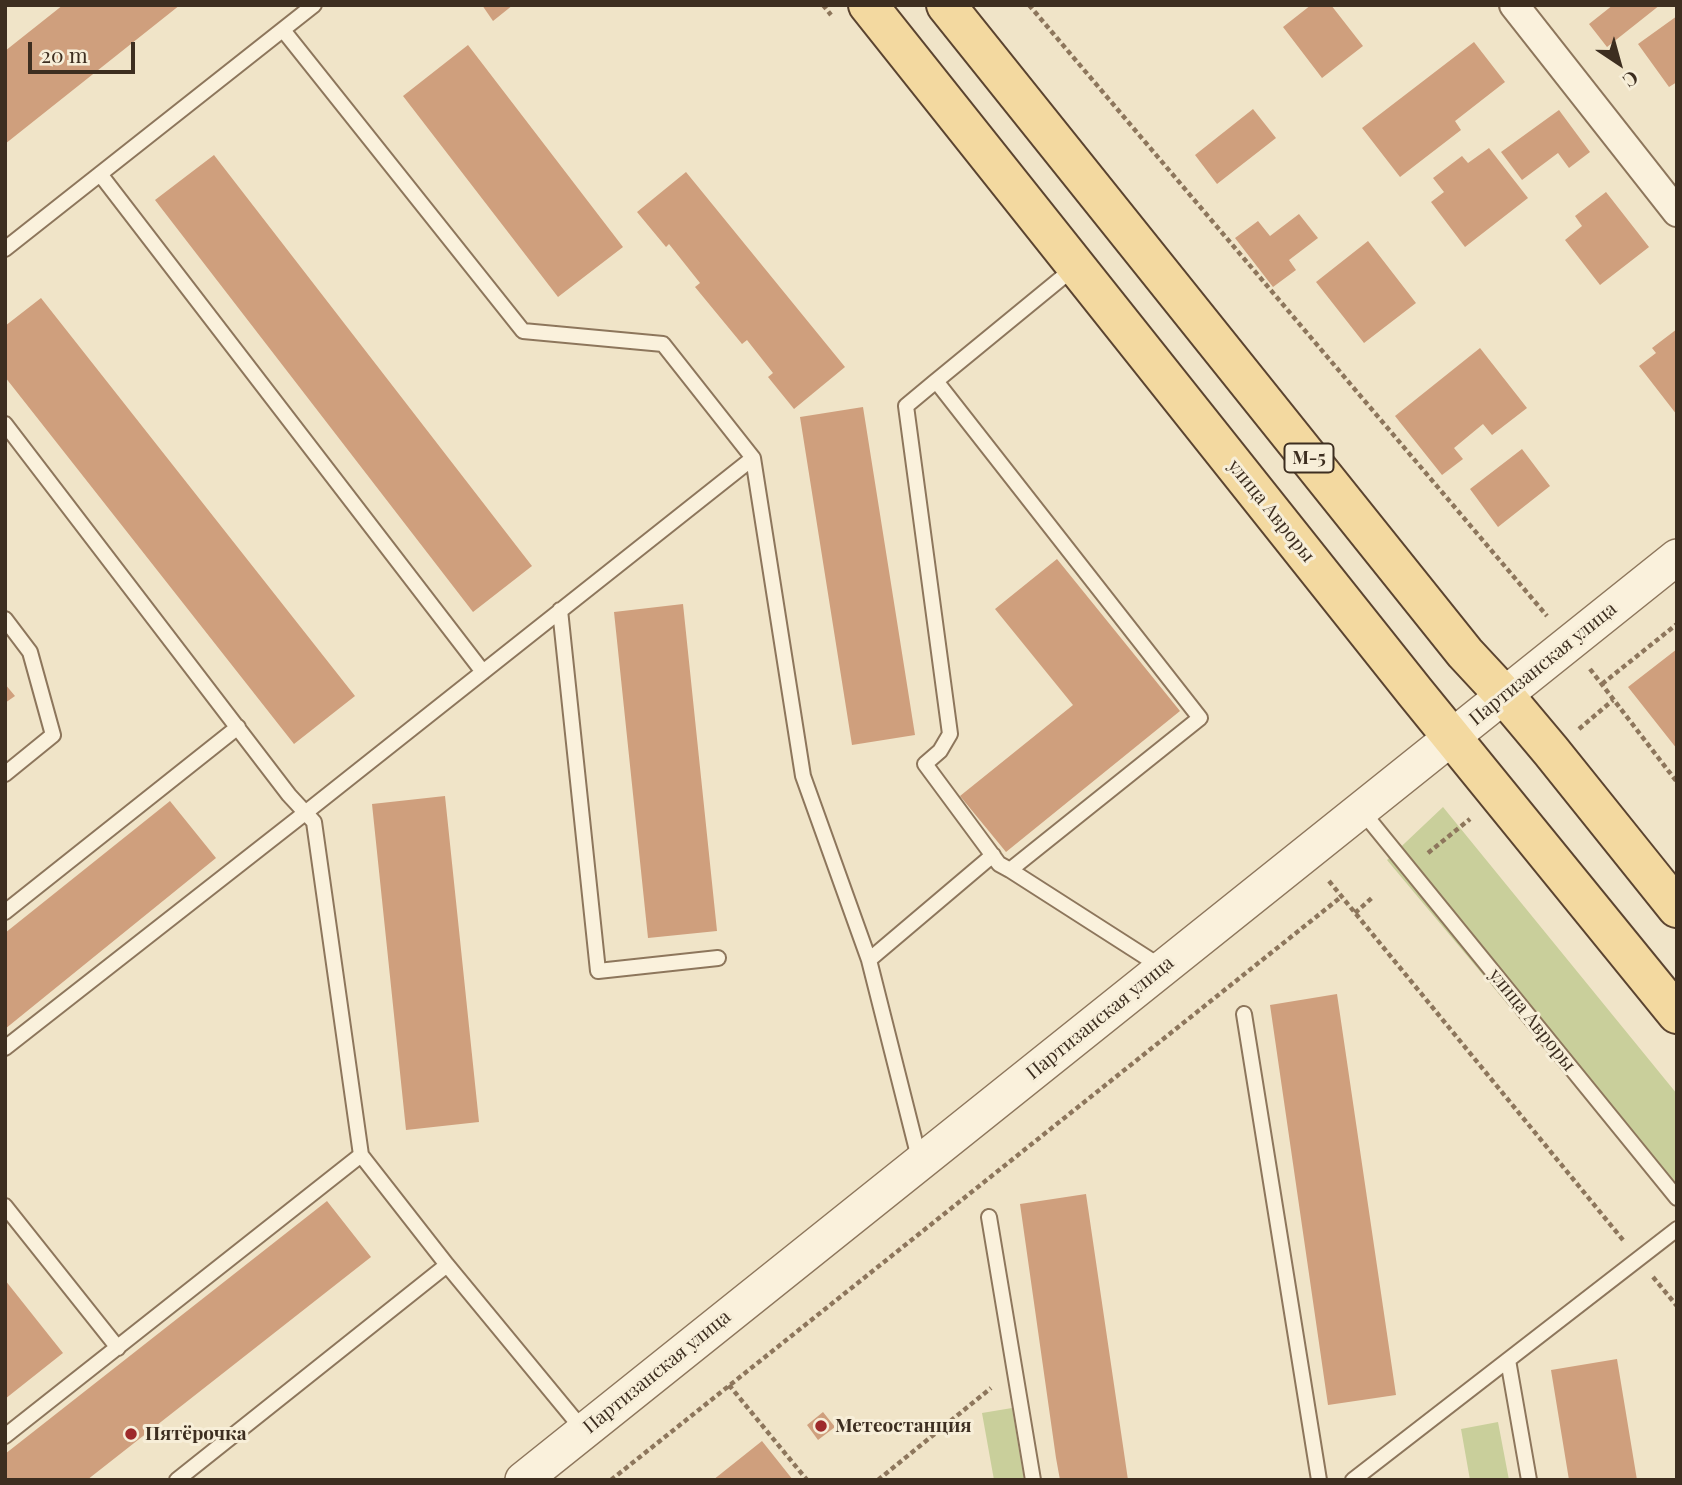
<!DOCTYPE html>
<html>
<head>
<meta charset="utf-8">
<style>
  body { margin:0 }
  #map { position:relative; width:1682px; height:1485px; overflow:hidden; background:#f0e4c8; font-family:"Playfair Display",serif }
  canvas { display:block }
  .frame { position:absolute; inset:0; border:7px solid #3d2e20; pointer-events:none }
  .north { position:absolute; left:1584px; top:28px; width:70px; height:70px; -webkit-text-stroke:5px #f7eed8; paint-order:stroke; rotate:144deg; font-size:19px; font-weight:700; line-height:28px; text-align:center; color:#3d2e20 }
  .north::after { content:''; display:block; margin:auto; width:24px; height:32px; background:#3d2e20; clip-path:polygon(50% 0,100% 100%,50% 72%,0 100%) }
  .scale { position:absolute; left:28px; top:42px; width:107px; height:32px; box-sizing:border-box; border:4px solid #3d2e20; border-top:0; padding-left:9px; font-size:21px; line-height:24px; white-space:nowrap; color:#3d2e20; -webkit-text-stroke:5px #f7eed8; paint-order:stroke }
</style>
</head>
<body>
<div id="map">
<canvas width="1682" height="1485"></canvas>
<div class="frame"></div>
<div class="north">С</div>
<div class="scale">20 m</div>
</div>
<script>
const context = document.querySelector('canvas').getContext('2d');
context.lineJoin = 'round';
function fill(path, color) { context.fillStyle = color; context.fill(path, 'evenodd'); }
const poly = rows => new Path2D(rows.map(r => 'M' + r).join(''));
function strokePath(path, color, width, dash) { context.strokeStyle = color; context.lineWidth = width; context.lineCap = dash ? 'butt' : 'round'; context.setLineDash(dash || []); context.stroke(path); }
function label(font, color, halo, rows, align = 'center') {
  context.font = font + ' "Playfair Display",serif'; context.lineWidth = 6; context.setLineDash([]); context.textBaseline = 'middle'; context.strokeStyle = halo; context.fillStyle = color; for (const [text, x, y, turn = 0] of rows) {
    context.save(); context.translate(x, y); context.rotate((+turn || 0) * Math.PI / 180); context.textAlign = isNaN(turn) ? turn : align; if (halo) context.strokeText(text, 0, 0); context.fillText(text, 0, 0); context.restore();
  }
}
const green = poly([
  [1443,807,1677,1094,1677,1207,1387,860],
  [1012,1408,1024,1480,994,1480,982,1413],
  [1498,1422,1509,1480,1470,1480,1461,1429]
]);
const building = poly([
  [63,5,180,5,5,144,5,51],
  [482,5,513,5,493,21],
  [1311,5,1331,5,1363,46,1322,78,1283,27],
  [1613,5,1660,5,1607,47,1589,24],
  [1677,16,1677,82,1669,87,1638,44],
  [1474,42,1505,82,1455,121,1461,130,1400,177,1362,128],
  [468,45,623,247,558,297,403,96],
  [1253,109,1276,138,1217,184,1195,155],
  [1559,110,1590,152,1569,168,1558,153,1522,180,1501,152],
  [1489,148,1528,198,1465,247,1431,202,1444,192,1433,178,1462,156,1468,163],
  [214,155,532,566,473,612,155,200],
  [686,172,845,367,794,409,768,377,773,373,747,340,742,344,695,287,700,283,669,244,666,247,637,212],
  [1606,192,1649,247,1600,285,1565,240,1582,226,1575,216],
  [1299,214,1318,238,1289,260,1296,270,1273,287,1235,238,1258,221,1270,236],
  [1368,241,1416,303,1364,343,1316,282],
  [41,298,355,696,294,744,5,377,5,326],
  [1677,329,1677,415,1639,366,1656,353,1652,348],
  [1480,348,1527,408,1492,435,1483,424,1454,448,1463,459,1442,475,1395,416],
  [863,407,915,735,852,745,800,417],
  [1522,449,1550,486,1498,527,1470,489],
  [1057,559,1180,711,1006,852,960,796,1073,705,995,609],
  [683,604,717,931,648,938,614,612],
  [1677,649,1677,749,1628,687],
  [5,684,15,696,5,703],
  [445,796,479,1122,406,1130,372,804],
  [170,801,216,858,5,1029,5,933],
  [1337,994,1396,1395,1328,1405,1270,1005],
  [1086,1194,1128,1480,1060,1480,1056,1458,1020,1204],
  [327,1201,371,1257,87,1480,5,1480,5,1454],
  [5,1280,63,1353,5,1399],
  [1617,1359,1637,1480,1569,1480,1551,1370],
  [823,1412,835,1427,818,1440,807,1425],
  [762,1441,793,1480,713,1480]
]);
const path = poly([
  [823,5,831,15],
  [1029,5,1547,616],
  [1590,669,1677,782],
  [1602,684,1677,624],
  [1579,729,1613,700],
  [1428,853,1470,819],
  [1329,881,1623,1240],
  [1355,913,1374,896],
  [1653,1277,1677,1306],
  [729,1385,807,1480],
  [611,1480,1341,897],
  [878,1480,991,1388]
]);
const service = poly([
  [314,5,100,174,483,672],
  [5,249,100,174],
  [1075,267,936,381,1200,718,1010,870,1163,968],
  [936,381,906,406,950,734,940,751,925,764,999,864,1010,870],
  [5,424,289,795,314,822,361,1155,447,1265,584,1431],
  [753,458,803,776,869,960],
  [560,610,598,971,718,958],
  [5,619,30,652,53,735,5,774],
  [1362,811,1677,1198],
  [5,912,238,727],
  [1244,1014,1319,1480],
  [5,1048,305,813,753,458,663,344,523,331,283,30],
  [920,1162,869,960,993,855],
  [5,1206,118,1348],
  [989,1217,1033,1480],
  [1508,1360,1529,1480],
  [5,1436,361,1155],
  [177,1480,447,1265],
  [1353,1480,1677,1229]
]);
const minor = poly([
  [1514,5,1677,212]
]);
const tertiary = poly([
  [523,1480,1677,557]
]);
const primary = poly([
  [868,5,1415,692,1677,1014],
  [946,5,1465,653,1504,695,1551,751,1677,908]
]);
const markers = [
  [821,1426,7,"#9e2a2b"],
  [131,1434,7,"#9e2a2b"]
];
const shields = [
  [1309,458,49]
];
const shieldNames = [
  ["М-5",1309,458]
];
const streetNames = [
  ["улица Авроры",1271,511,51],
  ["Партизанская улица",1543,664,-39],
  ["Партизанская улица",1100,1018,-39],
  ["улица Авроры",1532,1020,51],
  ["Партизанская улица",657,1372,-39]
];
const poiNames = [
  ["Метеостанция",835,1426],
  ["Пятёрочка",145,1434]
];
fill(green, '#c9cf9b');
fill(building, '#cf9f7d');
strokePath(service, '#8d765c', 18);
strokePath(minor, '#8d765c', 32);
strokePath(tertiary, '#8d765c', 38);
strokePath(primary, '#5b4430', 42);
strokePath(path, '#8d765c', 4.5, [5, 3.5]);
strokePath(service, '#faf1dc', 14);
strokePath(minor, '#faf1dc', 28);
strokePath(tertiary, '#faf1dc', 35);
strokePath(primary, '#f3d9a0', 38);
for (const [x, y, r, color] of markers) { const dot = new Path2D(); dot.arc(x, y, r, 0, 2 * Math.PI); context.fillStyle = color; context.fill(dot); strokePath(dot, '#f7eed8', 2.5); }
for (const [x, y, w] of shields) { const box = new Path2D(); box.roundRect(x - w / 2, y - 14.5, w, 29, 5); context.fillStyle = '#f7eed8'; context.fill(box); strokePath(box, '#3d2e20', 2); }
label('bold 18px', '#3d2e20', null, shieldNames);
label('19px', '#3d2e20', '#f7eed8', streetNames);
label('bold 19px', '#3d2e20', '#f7eed8', poiNames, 'left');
</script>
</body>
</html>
